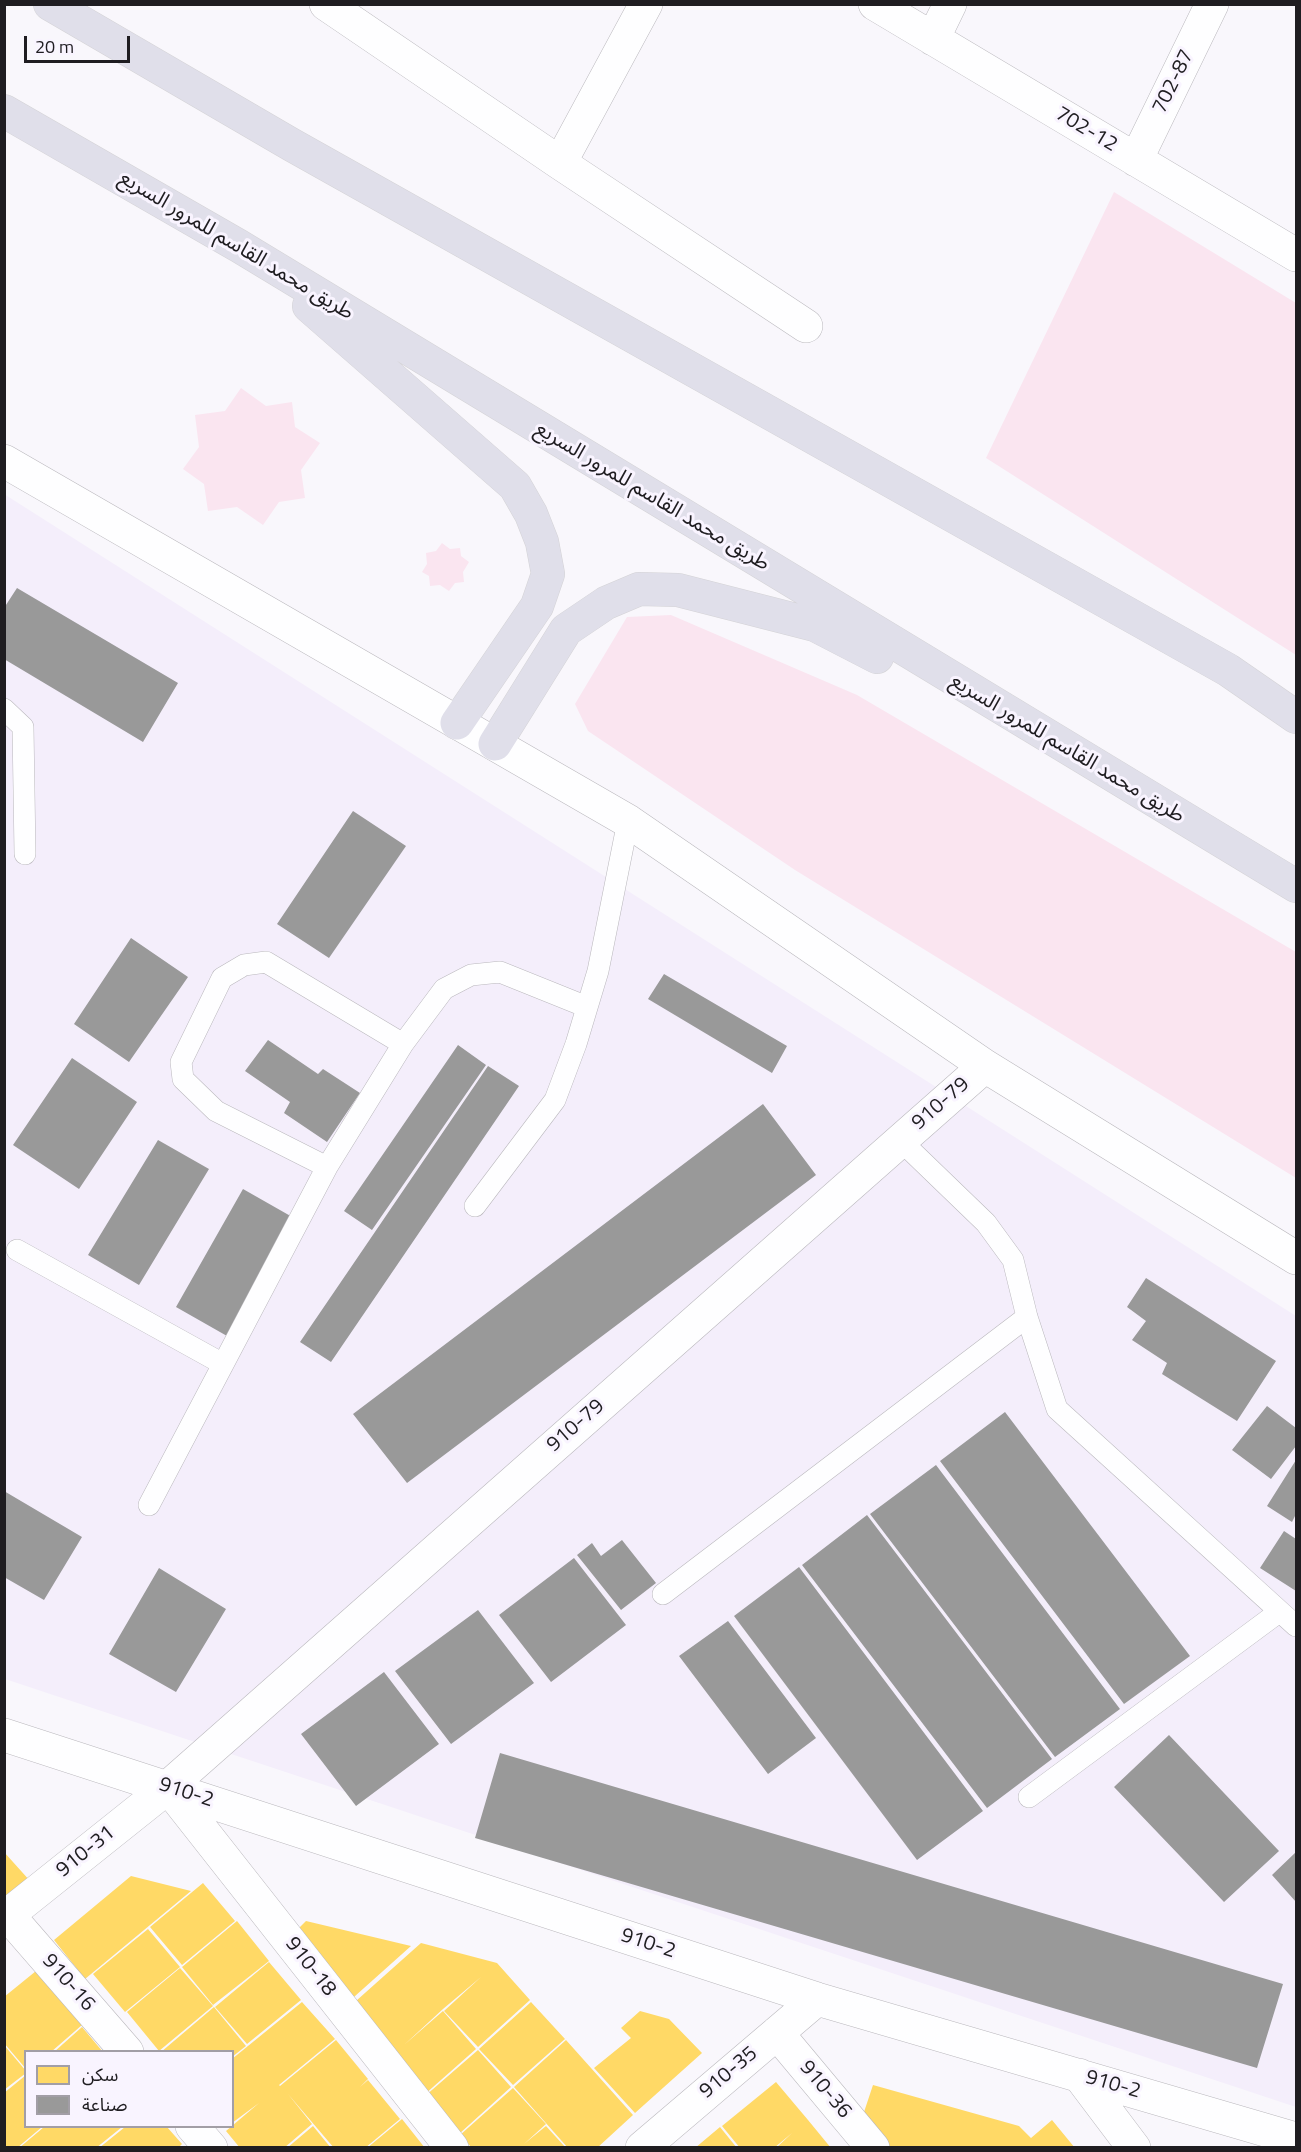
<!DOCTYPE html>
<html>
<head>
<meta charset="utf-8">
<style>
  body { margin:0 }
  #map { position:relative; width:1301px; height:2152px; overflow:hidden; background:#f9f7fc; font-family:"Titillium Web","Noto Sans Arabic",sans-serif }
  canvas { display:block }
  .frame { position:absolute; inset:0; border:6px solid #1f1d21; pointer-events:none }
  .legend { position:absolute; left:24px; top:2050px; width:210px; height:78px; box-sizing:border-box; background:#f9f4ff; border:2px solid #a29ea6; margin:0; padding:8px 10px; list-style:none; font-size:18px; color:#1f1d21 }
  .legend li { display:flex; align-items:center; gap:12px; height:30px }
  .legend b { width:30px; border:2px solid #a29ea6 }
  .scale { position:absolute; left:24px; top:36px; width:106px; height:27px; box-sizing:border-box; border:3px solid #1f1d21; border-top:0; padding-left:8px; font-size:18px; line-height:21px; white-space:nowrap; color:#1f1d21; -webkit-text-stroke:4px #f9f4ff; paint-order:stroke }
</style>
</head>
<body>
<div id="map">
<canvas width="1301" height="2152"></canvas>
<div class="frame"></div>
<ul class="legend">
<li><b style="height:16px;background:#ffd966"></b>سكن</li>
<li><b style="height:16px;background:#999"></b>صناعة</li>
</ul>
<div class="scale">20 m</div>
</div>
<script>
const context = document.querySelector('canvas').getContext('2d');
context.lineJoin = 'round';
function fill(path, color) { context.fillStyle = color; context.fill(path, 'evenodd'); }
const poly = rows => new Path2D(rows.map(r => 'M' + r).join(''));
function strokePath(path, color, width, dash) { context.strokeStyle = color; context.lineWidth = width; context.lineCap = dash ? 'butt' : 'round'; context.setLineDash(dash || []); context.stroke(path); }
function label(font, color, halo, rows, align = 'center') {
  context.font = font + ' "Titillium Web","Noto Sans Arabic",sans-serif'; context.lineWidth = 6; context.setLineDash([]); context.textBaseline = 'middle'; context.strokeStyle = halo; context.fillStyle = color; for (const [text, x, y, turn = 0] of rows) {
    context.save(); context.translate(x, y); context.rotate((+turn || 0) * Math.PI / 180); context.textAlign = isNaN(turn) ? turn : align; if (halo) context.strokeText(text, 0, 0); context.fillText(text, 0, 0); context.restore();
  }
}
const built = poly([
  [4,494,1296,1316,1296,2107,5,1679]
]);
const green = poly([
  [1114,192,1296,303,1296,655,986,458],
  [241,388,266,406,292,402,295,427,320,443,301,470,305,498,279,502,263,525,237,507,208,511,204,484,183,469,199,447,195,415,225,411],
  [442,543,450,549,460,548,461,556,469,562,463,572,464,582,455,583,449,591,440,585,430,586,429,576,422,572,427,564,426,553,436,551],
  [671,615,857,695,1296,952,1296,1178,795,870,588,731,575,704,627,617]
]);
const homes = poly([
  [4,1852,31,1882,4,1904],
  [131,1876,191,1891,85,1979,54,1940],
  [203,1883,235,1921,182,1965,150,1927],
  [237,1921,269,1961,213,2005,182,1967],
  [306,1921,411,1946,345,2005,288,1939],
  [148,1929,180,1967,125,2012,93,1974],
  [421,1943,497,1963,530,2000,478,2047,444,2011,481,1977,443,2009,404,2045,443,2011,476,2049,424,2095,347,2009],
  [269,1962,301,2000,247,2044,215,2007],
  [180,1968,213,2006,159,2051,127,2012],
  [36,1971,82,2025,51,2052,26,2052,26,2069,4,2043,4,1997],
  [302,2002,335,2039,279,2085,280,2086,336,2040,368,2079,360,2087,368,2080,400,2119,365,2148,334,2148,288,2094,312,2124,284,2148,240,2148,226,2131,259,2103,232,2123,232,2059],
  [531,2002,565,2039,513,2085,479,2049],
  [214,2007,246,2046,232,2057,232,2052,161,2052],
  [640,2011,669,2019,702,2053,635,2113,594,2068,631,2038,621,2028],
  [82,2027,103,2052,54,2052],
  [566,2040,633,2115,597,2148,568,2148,514,2087],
  [4,2045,26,2071,26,2073,4,2090],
  [478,2050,511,2087,459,2134,425,2096],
  [26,2075,26,2127,42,2127,17,2148,4,2148,4,2093],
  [776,2082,808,2120,831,2148,776,2148,792,2133,774,2148,740,2148,722,2126],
  [873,2085,1019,2126,1031,2138,1052,2120,1075,2148,888,2148,862,2118],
  [513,2088,546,2124,524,2144,546,2126,566,2148,472,2148,460,2135],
  [402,2119,425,2148,367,2148],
  [313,2126,331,2148,287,2148],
  [44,2127,122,2127,96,2148,19,2148],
  [125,2127,167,2127,182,2144,178,2148,99,2148],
  [720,2127,737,2148,695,2148]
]);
const industry = poly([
  [17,588,178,683,143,742,4,659,4,608],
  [353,811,406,846,329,958,277,924],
  [131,938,188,977,129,1062,74,1024],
  [664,974,787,1046,772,1073,648,999],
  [268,1040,318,1074,323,1069,360,1093,327,1142,284,1113,290,1102,245,1071],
  [458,1045,486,1065,372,1230,344,1211],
  [72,1058,137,1102,79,1189,13,1145],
  [488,1066,519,1086,331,1362,300,1342],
  [763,1104,816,1175,407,1483,353,1414],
  [158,1140,209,1169,139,1285,88,1255],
  [243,1189,294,1218,227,1336,176,1307],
  [1146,1278,1276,1361,1237,1421,1162,1374,1167,1363,1132,1340,1146,1321,1127,1307],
  [1267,1406,1296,1428,1296,1446,1271,1479,1232,1450],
  [1005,1412,1190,1656,1124,1704,940,1461],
  [1296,1460,1296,1514,1292,1522,1267,1506],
  [936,1465,1120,1709,1055,1757,870,1514],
  [4,1491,82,1537,44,1600,4,1577],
  [867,1515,1052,1759,987,1808,802,1565],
  [1284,1531,1296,1539,1296,1591,1260,1568],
  [622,1540,656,1583,621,1610,577,1555,592,1543,601,1556],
  [574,1558,626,1625,551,1682,499,1615],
  [799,1567,983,1811,917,1860,734,1616],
  [159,1568,226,1609,176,1692,109,1654],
  [478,1610,534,1683,451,1744,395,1671],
  [728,1621,816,1738,768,1774,679,1656],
  [384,1672,439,1744,356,1806,301,1734],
  [1169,1735,1279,1851,1224,1902,1114,1787],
  [500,1753,1283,1984,1257,2068,475,1838],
  [1296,1852,1296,1902,1272,1875]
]);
const lane = poly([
  [4,709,23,727,25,854],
  [900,1140,986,1223,1013,1260,1027,1317,1057,1409,1296,1626],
  [327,1167,216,1111,183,1079,181,1062,222,978,244,965,266,962,403,1044],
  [475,1206,555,1100,576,1044,598,971,628,821],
  [17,1250,223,1364],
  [149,1505,327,1167,403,1044,444,989,471,975,500,972,587,1007],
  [663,1594,1027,1317],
  [1029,1797,1279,1612]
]);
const street = poly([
  [326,4,560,163,806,326],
  [875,4,1296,255],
  [933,39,950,4],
  [1136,160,1212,4],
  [560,163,646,4],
  [4,461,628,821,985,1066,1296,1258],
  [4,1735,817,1999,1296,2139],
  [168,1787,452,2148],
  [8,1915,127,2052],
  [4,1918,168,1787,985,1066],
  [777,2033,873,2148],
  [1079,2075,1134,2148],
  [192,2126,211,2148],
  [642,2148,817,1999]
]);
const highway = poly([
  [50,4,292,145,1228,670,1296,717],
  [4,111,239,246,1296,886],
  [309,306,515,486,531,514,542,542,548,574,537,606,457,723],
  [495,744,566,630,606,603,639,589,678,590,815,625,877,657]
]);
const streetNames = [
  ["702-87",1174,82,-64],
  ["702-12",1086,130,31],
  ["طريق محمد القاسم للمرور السريع",236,246,31],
  ["طريق محمد القاسم للمرور السريع",652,497,31],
  ["طريق محمد القاسم للمرور السريع",1067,749,31],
  ["910-79",941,1104,-41],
  ["910-79",576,1426,-41],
  ["910-2",186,1793,18],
  ["910-31",86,1852,-39],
  ["910-2",648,1944,18],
  ["910-18",310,1967,52],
  ["910-16",68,1983,49],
  ["910-35",729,2073,-40],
  ["910-2",1113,2085,16],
  ["910-36",825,2090,50]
];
fill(built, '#f4eefb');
fill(green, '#fae5f0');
fill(homes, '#ffd966');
fill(industry, '#999');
strokePath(lane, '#bab8bd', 22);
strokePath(street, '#bab8bd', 34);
strokePath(highway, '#d4d3d6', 34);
strokePath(lane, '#fefeff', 21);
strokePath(street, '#fefeff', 33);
strokePath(highway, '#e0dfea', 33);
label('21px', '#1f1d21', '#f9f4ff', streetNames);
</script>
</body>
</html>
